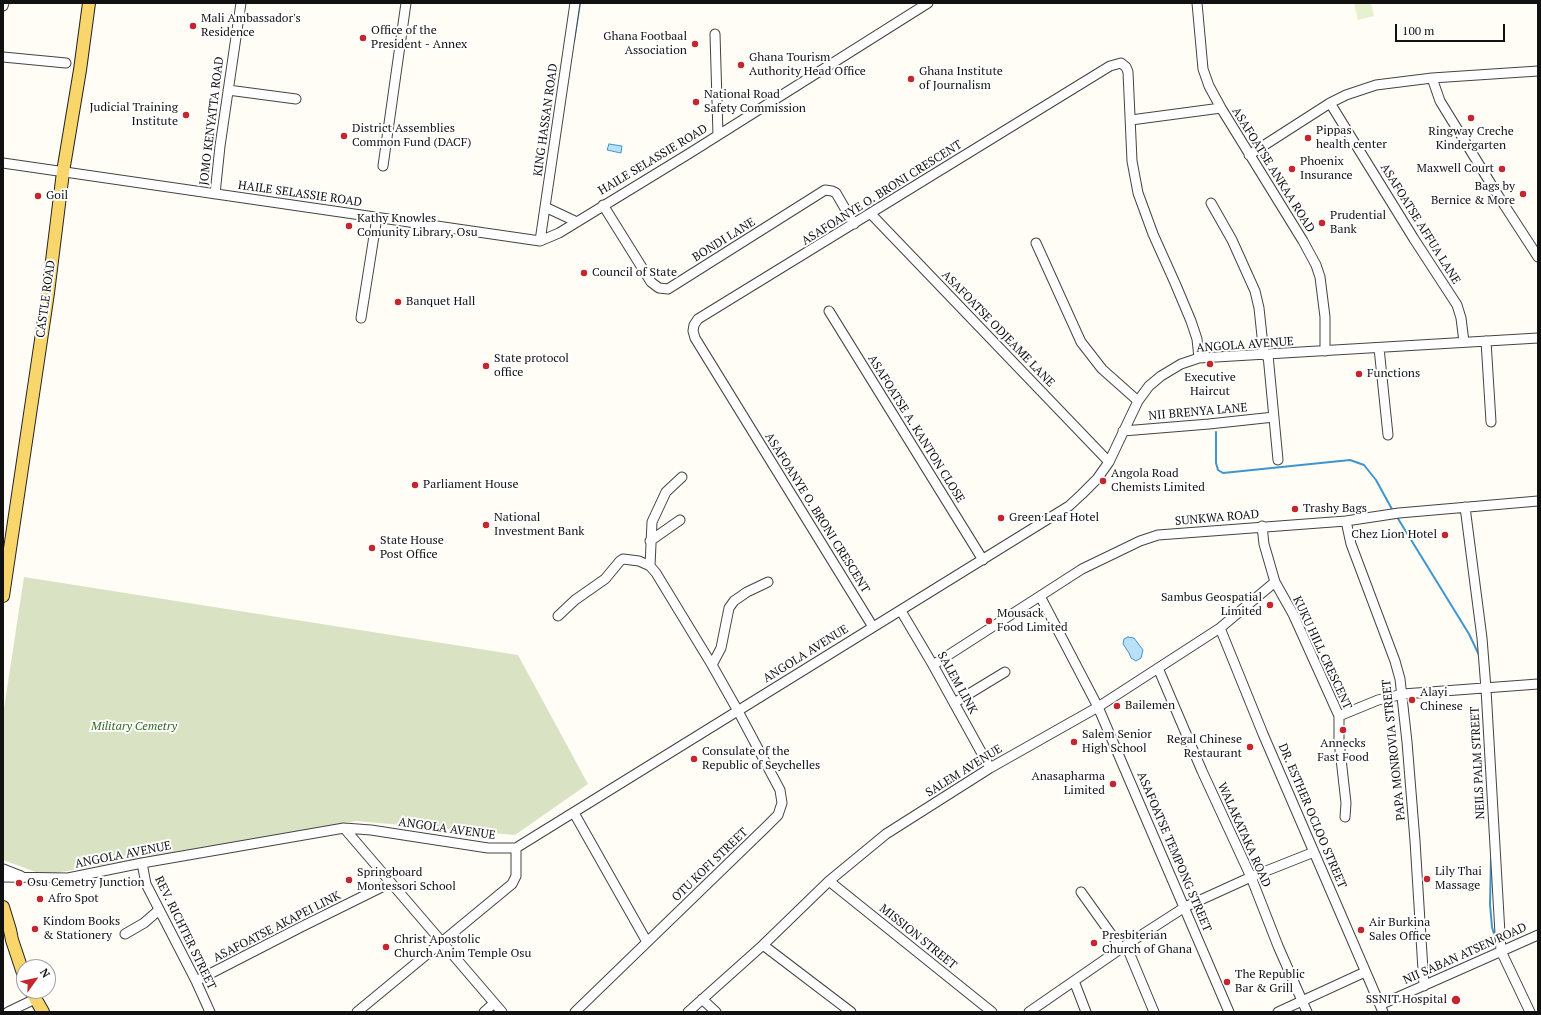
<!DOCTYPE html>
<html>
<head>
<meta charset="utf-8">
<style>
  body { margin:0 }
  #map { position:relative; width:1541px; height:1015px; overflow:hidden; background:#fffdf5; font-family:"PT Serif",serif }
  canvas { display:block }
  .frame { position:absolute; inset:0; border:4px solid #111; pointer-events:none }
  .north { position:absolute; left:16px; top:959px; width:40px; height:40px; box-sizing:border-box; background:#fff; border:1px solid #a0a0a0; border-radius:50%; rotate:57deg; font-size:11px; font-weight:700; line-height:16px; text-align:center; color:#111 }
  .north::after { content:''; display:block; margin:auto; width:14px; height:18px; background:#c4262e; clip-path:polygon(50% 0,100% 100%,50% 72%,0 100%) }
  .scale { position:absolute; left:1395px; top:24px; width:110px; height:18px; box-sizing:border-box; border:2px solid #111; border-top:0; padding-left:5px; font-size:12px; line-height:14px; white-space:nowrap; color:#111; -webkit-text-stroke:3px #fff; paint-order:stroke }
</style>
</head>
<body>
<div id="map">
<canvas width="1541" height="1015"></canvas>
<div class="frame"></div>
<div class="north">N</div>
<div class="scale">100 m</div>
</div>
<script>
const context = document.querySelector('canvas').getContext('2d');
context.lineJoin = 'round';
function fill(path, color) { context.fillStyle = color; context.fill(path, 'evenodd'); }
const poly = rows => new Path2D(rows.map(r => 'M' + r).join(''));
function strokePath(path, color, width, dash) { context.strokeStyle = color; context.lineWidth = width; context.lineCap = dash ? 'butt' : 'round'; context.setLineDash(dash || []); context.stroke(path); }
function label(font, color, halo, rows, align = 'center') {
  context.font = font + ' "PT Serif",serif'; context.lineWidth = 4; context.setLineDash([]); context.textBaseline = 'middle'; context.strokeStyle = halo; context.fillStyle = color; for (const [text, x, y, turn = 0] of rows) {
    context.save(); context.translate(x, y); context.rotate((+turn || 0) * Math.PI / 180); context.textAlign = isNaN(turn) ? turn : align; if (halo) context.strokeText(text, 0, 0); context.fillText(text, 0, 0); context.restore();
  }
}
const cemetery = poly([
  [24,577,518,655,588,784,515,835,356,821,44,875,3,860,3,715]
]);
const pitch = poly([
  [1354,3,1371,3,1374,16,1358,20]
]);
const water = poly([
  [609,144,622,146,621,153,607,150,609,144],
  [1128,637,1134,638,1143,650,1141,658,1136,661,1131,658,1129,653,1123,644,1124,639,1128,637]
]);
const stream = poly([
  [574,41,580,3],
  [1216,432,1216,463,1218,470,1223,473,1350,460,1364,465,1376,480,1393,511],
  [1397,517,1469,634,1479,655],
  [1491,859,1490,904,1492,927,1496,941]
]);
const minor = poly([
  [1197,3,1203,69,1209,86,1221,108,1303,241,1316,265,1320,277,1325,317,1325,351],
  [3,6,4,3],
  [715,34,718,135],
  [3,57,66,63],
  [1432,78,1440,101,1499,197,1538,257],
  [228,90,296,99],
  [1330,103,1414,239,1457,305,1461,318,1464,342],
  [1131,120,1221,108],
  [1249,155,1330,103,1346,95,1376,85,1432,78,1538,71],
  [3,163,540,241,559,233,690,153,928,3],
  [383,166,406,3],
  [215,194,220,146,241,3],
  [1211,203,1232,240,1255,291,1259,308,1264,355],
  [603,205,651,282,659,288,668,289,825,190,832,191,836,193,854,224],
  [545,207,577,222],
  [871,214,1109,462],
  [540,241,575,3],
  [1036,243,1081,342,1102,369,1138,401],
  [829,311,983,560],
  [361,318,377,217],
  [1486,341,1491,422],
  [1379,348,1388,435],
  [1268,355,1278,460],
  [1123,431,1209,424,1274,417],
  [1465,507,1482,638,1486,689,1501,951,1530,1012],
  [1346,521,1351,544,1395,661,1400,679,1407,742,1415,841,1424,986],
  [1262,526,1264,544,1275,582,1293,614,1339,716,1339,741,1346,803,1345,817],
  [650,541,680,520],
  [650,566,652,522,666,492,682,477],
  [1040,596,1098,707,1229,1012],
  [901,611,933,665,990,768],
  [558,616,575,600,605,579,620,561,623,559,639,561,650,566,656,573,712,665,738,711,780,790,782,803,778,815,766,827,575,1012],
  [873,627,695,338,693,331,694,325,698,319,1110,66,1121,63,1126,67,1128,72,1132,161,1138,193,1153,234,1175,283,1191,321,1197,339,1199,358],
  [1220,628,1263,734,1383,1012],
  [712,665,721,648,729,608,734,601,747,592,768,582],
  [933,665,1082,569,1140,541,1158,535,1346,521,1399,513,1538,501],
  [1158,668,1202,771,1251,877,1278,946,1307,1012],
  [954,703,1005,672],
  [1339,716,1378,700,1403,694,1538,684],
  [574,813,647,942],
  [344,828,502,1012],
  [142,863,146,884,196,981,210,1012],
  [3,869,21,876],
  [3,877,68,878,142,863,344,828,371,830,488,848,516,848,1069,506,1082,494,1097,479,1109,462,1138,401,1149,386,1161,376,1181,364,1199,358,1538,338],
  [829,881,992,1012],
  [1081,892,1121,948],
  [125,934,144,923,159,910],
  [763,945,851,1012],
  [1126,945,1154,1012],
  [196,981,301,927,390,883],
  [1074,981,1086,1012],
  [702,999,716,1012],
  [1380,1005,1538,935],
  [8,1012,35,999],
  [357,1012,512,884,516,876,516,848],
  [484,1012,494,1003],
  [688,1012,763,945,829,881,886,834,990,768,1098,707,1220,628,1275,582],
  [1029,1012,1126,945,1185,907,1251,877,1314,852],
  [1278,1012,1365,972]
]);
const major = poly([
  [3,596,48,293,63,172,80,70,89,3],
  [3,907,10,930,12,940,24,976],
  [31,991,43,1012]
]);
const markers = [
  [193,26,4,"#c4262e"],
  [363,38,4,"#c4262e"],
  [695,44,4,"#c4262e"],
  [741,65,4,"#c4262e"],
  [911,79,4,"#c4262e"],
  [696,102,4,"#c4262e"],
  [186,115,4,"#c4262e"],
  [1471,118,4,"#c4262e"],
  [344,136,4,"#c4262e"],
  [1308,138,4,"#c4262e"],
  [1292,169,4,"#c4262e"],
  [1502,169,4,"#c4262e"],
  [1523,194,4,"#c4262e"],
  [38,196,4,"#c4262e"],
  [1322,223,4,"#c4262e"],
  [349,226,4,"#c4262e"],
  [584,273,4,"#c4262e"],
  [398,302,4,"#c4262e"],
  [1210,364,4,"#c4262e"],
  [486,366,4,"#c4262e"],
  [1359,374,4,"#c4262e"],
  [1103,481,4,"#c4262e"],
  [415,485,4,"#c4262e"],
  [1295,509,4,"#c4262e"],
  [1001,518,4,"#c4262e"],
  [486,525,4,"#c4262e"],
  [1445,535,4,"#c4262e"],
  [372,548,4,"#c4262e"],
  [1270,605,4,"#c4262e"],
  [989,621,4,"#c4262e"],
  [1412,700,4,"#c4262e"],
  [1117,706,4,"#c4262e"],
  [1343,730,4,"#c4262e"],
  [1074,742,4,"#c4262e"],
  [1250,747,4,"#c4262e"],
  [694,759,4,"#c4262e"],
  [1113,784,4,"#c4262e"],
  [1427,879,4,"#c4262e"],
  [349,880,4,"#c4262e"],
  [19,883,4,"#c4262e"],
  [40,899,4,"#c4262e"],
  [35,929,4,"#c4262e"],
  [1361,930,4,"#c4262e"],
  [1094,943,4,"#c4262e"],
  [386,947,4,"#c4262e"],
  [1227,982,4,"#c4262e"],
  [1456,1000,5,"#c4262e"]
];
const poiNames = [
  ["Mali Ambassador's",201,19],
  ["Residence",201,33],
  ["Office of the",371,31],
  ["President - Annex",371,45],
  ["Ghana Footbaal",687,37,"right"],
  ["Association",687,51,"right"],
  ["Ghana Tourism",749,58],
  ["Authority Head Office",749,72],
  ["Ghana Institute",919,72],
  ["of Journalism",919,86],
  ["National Road",704,95],
  ["Safety Commission",704,109],
  ["Judicial Training",178,108,"right"],
  ["Institute",178,122,"right"],
  ["District Assemblies",352,129],
  ["Common Fund (DACF)",352,143],
  ["Pippas",1316,131],
  ["health center",1316,145],
  ["Ringway Creche",1471,132,"center"],
  ["Kindergarten",1471,146,"center"],
  ["Phoenix",1300,162],
  ["Insurance",1300,176],
  ["Maxwell Court",1494,169,"right"],
  ["Bags by",1515,187,"right"],
  ["Bernice & More",1515,201,"right"],
  ["Goil",46,196],
  ["Prudential",1330,216],
  ["Bank",1330,230],
  ["Kathy Knowles",357,219],
  ["Comunity Library, Osu",357,233],
  ["Council of State",592,273],
  ["Banquet Hall",406,302],
  ["State protocol",494,359],
  ["office",494,373],
  ["Functions",1367,374],
  ["Executive",1210,378,"center"],
  ["Haircut",1210,392,"center"],
  ["Angola Road",1111,474],
  ["Chemists Limited",1111,488],
  ["Parliament House",423,485],
  ["Trashy Bags",1303,509],
  ["National",494,518],
  ["Investment Bank",494,532],
  ["Green Leaf Hotel",1009,518],
  ["Chez Lion Hotel",1437,535,"right"],
  ["State House",380,541],
  ["Post Office",380,555],
  ["Sambus Geospatial",1262,598,"right"],
  ["Limited",1262,612,"right"],
  ["Mousack",997,614],
  ["Food Limited",997,628],
  ["Alayi",1420,693],
  ["Chinese",1420,707],
  ["Bailemen",1125,706],
  ["Salem Senior",1082,735],
  ["High School",1082,749],
  ["Regal Chinese",1242,740,"right"],
  ["Restaurant",1242,754,"right"],
  ["Annecks",1343,744,"center"],
  ["Fast Food",1343,758,"center"],
  ["Consulate of the",702,752],
  ["Republic of Seychelles",702,766],
  ["Anasapharma",1105,777,"right"],
  ["Limited",1105,791,"right"],
  ["Lily Thai",1435,872],
  ["Massage",1435,886],
  ["Springboard",357,873],
  ["Montessori School",357,887],
  ["Osu Cemetry Junction",27,883],
  ["Afro Spot",48,899],
  ["Kindom Books",43,922],
  ["& Stationery",43,936],
  ["Air Burkina",1369,923],
  ["Sales Office",1369,937],
  ["Presbiterian",1102,936],
  ["Church of Ghana",1102,950],
  ["Christ Apostolic",394,940],
  ["Church Anim Temple Osu",394,954],
  ["The Republic",1235,975],
  ["Bar & Grill",1235,989],
  ["SSNIT Hospital",1447,1000,"right"]
];
const streetNames = [
  ["KING HASSAN ROAD",546,120,-82],
  ["JOMO KENYATTA ROAD",212,121,-83],
  ["HAILE SELASSIE ROAD",653,160,-31],
  ["ASAFOATSE ANKAA ROAD",1273,170,58],
  ["ASAFOANYE O. BRONI CRESCENT",882,193,-32],
  ["HAILE SELASSIE ROAD",300,194,8],
  ["ASAFOATSE AFFUA LANE",1420,224,58],
  ["BONDI LANE",724,240,-32],
  ["CASTLE ROAD",46,299,-82],
  ["ASAFOATSE ODJEAME LANE",998,329,46],
  ["ANGOLA AVENUE",1245,345,-4],
  ["NII BRENYA LANE",1198,412,-5],
  ["ASAFOATSE A. KANTON CLOSE",916,429,58],
  ["ASAFOANYE O. BRONI CRESCENT",817,513,58],
  ["SUNKWA ROAD",1217,518,-5],
  ["KUKU HILL CRESCENT",1322,653,65],
  ["ANGOLA AVENUE",806,654,-32],
  ["SALEM LINK",957,683,61],
  ["PAPA MONROVIA STREET",1394,750,-96],
  ["NEILS PALM STREET",1478,763,-93],
  ["SALEM AVENUE",964,771,-32],
  ["DR. ESTHER OCLOO STREET",1312,816,67],
  ["ANGOLA AVENUE",447,829,8],
  ["WALAKATAKA ROAD",1244,835,66],
  ["ASAFOATSE TEMPONG STREET",1174,852,67],
  ["ANGOLA AVENUE",123,855,-11],
  ["OTU KOFI STREET",710,865,-44],
  ["ASAFOATSE AKAPEI LINK",277,927,-27],
  ["REV. RICHTER STREET",185,933,64],
  ["MISSION STREET",918,937,39],
  ["NII SABAN ATSEN ROAD",1465,954,-24]
];
const parkNames = [
  ["Military Cemetry",134,727]
];
fill(cemetery, '#d9e3c4');
fill(pitch, '#e6f2cf');
fill(water, '#b9e0f7');
strokePath(water, '#3f96cf', 1);
strokePath(stream, '#3f96cf', 2);
strokePath(minor, '#444', 11);
strokePath(major, '#222', 14);
strokePath(minor, '#fff', 9);
strokePath(major, '#f9d66b', 12);
for (const [x, y, r, color] of markers) { const dot = new Path2D(); dot.arc(x, y, r, 0, 2 * Math.PI); context.fillStyle = color; context.fill(dot); strokePath(dot, '#fff', 1.5); }
label('12px', '#111', '#fff', poiNames, 'left');
label('12px', '#111', '#fff', streetNames);
label('italic 12px', '#2f6b1f', '#fff', parkNames);
</script>
</body>
</html>
